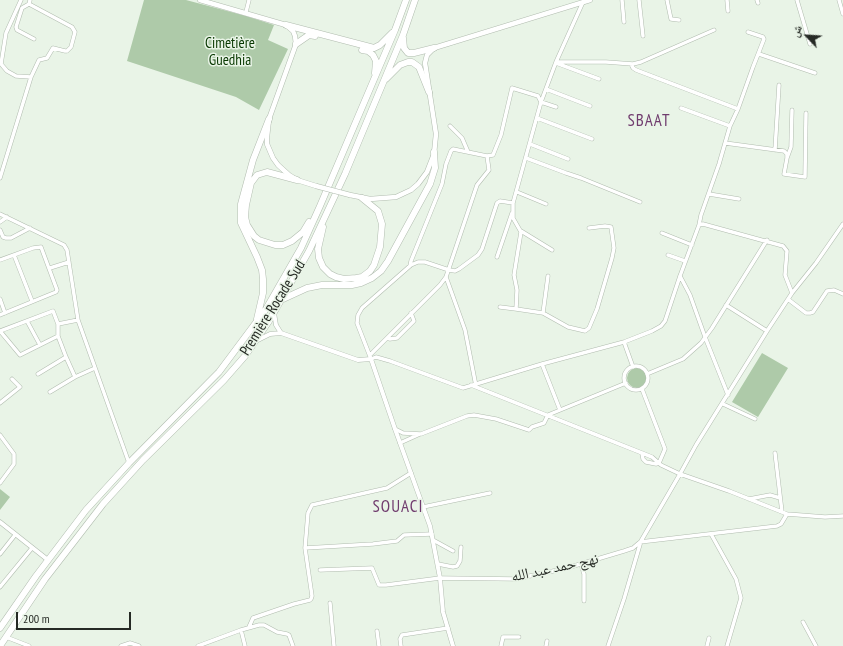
<!DOCTYPE html>
<html>
<head>
<meta charset="utf-8">
<style>
  body { margin:0 }
  #map { position:relative; width:843px; height:646px; overflow:hidden; background:#e9f4e7; font-family:"PT Sans Narrow","Noto Naskh Arabic",sans-serif }
  canvas { display:block }
  .north { position:absolute; left:787px; top:16px; width:40px; height:40px; -webkit-text-stroke:3px #e9f4e7; paint-order:stroke; rotate:295deg; font-size:11px; font-weight:700; line-height:16px; text-align:center; color:#262a25 }
  .north::after { content:''; display:block; margin:auto; width:14px; height:18px; background:#262a25; clip-path:polygon(50% 0,100% 100%,50% 72%,0 100%) }
  .scale { position:absolute; left:16px; top:612px; width:115px; height:18px; box-sizing:border-box; border:2px solid #262a25; border-top:0; padding-left:5px; font-size:12px; line-height:14px; white-space:nowrap; color:#262a25; -webkit-text-stroke:3px #e9f4e7; paint-order:stroke }
</style>
</head>
<body>
<div id="map">
<canvas width="843" height="646"></canvas>
<div class="north">ش</div>
<div class="scale">200 m</div>
</div>
<script>
const context = document.querySelector('canvas').getContext('2d');
context.lineJoin = 'round';
function fill(path, color) { context.fillStyle = color; context.fill(path, 'evenodd'); }
const poly = rows => new Path2D(rows.map(r => 'M' + r).join(''));
function strokePath(path, color, width, dash) { context.strokeStyle = color; context.lineWidth = width; context.lineCap = dash ? 'butt' : 'round'; context.setLineDash(dash || []); context.stroke(path); }
function label(font, color, halo, rows, align = 'center') {
  context.font = font + ' "PT Sans Narrow","Noto Naskh Arabic",sans-serif'; context.lineWidth = 3; context.setLineDash([]); context.textBaseline = 'middle'; context.strokeStyle = halo; context.fillStyle = color; for (const [text, x, y, turn = 0] of rows) {
    context.save(); context.translate(x, y); context.rotate((+turn || 0) * Math.PI / 180); context.textAlign = isNaN(turn) ? turn : align; if (halo) context.strokeText(text, 0, 0); context.fillText(text, 0, 0); context.restore();
  }
}
const green = poly([
  [144,0,186,0,246,16,274,25,268,40,288,49,259,110,236,97,127,61],
  [762,353,788,368,758,417,732,402],
  '627 378a10 10 0 1 1 20 0a10 10 0 1 1-20 0Z',
  [0,489,10,497,0,510]
]);
const minor = poly([
  [21,0,6,33,1,64,7,71,16,76,31,77],
  [622,0,624,22],
  [639,0,643,36],
  [667,0,671,19,679,20],
  [727,0,728,11],
  [757,0,758,3],
  [797,0,810,44],
  [839,0,843,14],
  [583,2,556,62,541,102,513,203,500,201,497,203,482,249,478,255,459,269,455,271,449,270,425,262,418,262,411,265,362,308,358,315,357,323,371,359,376,357,390,361,463,388,542,364,624,342,652,331,661,326,665,321,680,276,699,225,703,224,783,246,787,251,785,275,792,293],
  [29,4,22,8,16,27,17,30,34,39],
  [246,12,249,0],
  [759,54,815,73],
  [556,62,606,62,633,64,641,62,714,30],
  [556,63,599,79],
  [631,64,633,68,636,70,738,109],
  [546,89,590,106],
  [681,108,730,126],
  [537,118,592,139],
  [450,126,462,138,468,152],
  [725,143,784,151,787,154,787,158,784,174,805,177,806,113],
  [530,144,568,159],
  [775,150,779,85],
  [487,156,493,155,501,135,512,88,538,96,541,102,556,107],
  [526,158,566,173,581,178,640,202],
  [787,158,791,147,792,110],
  [0,178,31,77,39,60,47,58,53,48,65,51,67,51,71,47,75,32,72,27,29,4,30,0],
  [517,192,546,204],
  [709,194,739,199],
  [513,203,513,218,521,232,514,275,517,290,516,309,543,313,568,327,585,331,589,328,597,309,612,258,614,248,611,227,605,226,589,228],
  [0,214,64,245,67,250,78,320,129,463],
  [0,222,7,217],
  [699,225,701,215,719,164,730,126,738,109,753,67,764,39,763,37,748,32],
  [0,230,3,237,6,238,11,238,30,228],
  [521,231,552,250],
  [662,233,692,245],
  [14,255,32,301],
  [668,255,685,261],
  [497,257,512,213],
  [0,260,33,248,41,247,57,290,56,292,0,315],
  [50,268,69,262],
  [680,276,690,295,705,337,728,395],
  [446,277,465,330,476,386],
  [0,299,5,313],
  [789,300,806,313,810,313,813,312,827,291,834,290,843,294],
  [726,305,767,331],
  [500,307,516,309],
  [543,313,548,276],
  [27,321,40,345],
  [58,336,58,324],
  [387,338,390,339,397,338,414,321,411,313],
  [624,342,633,367],
  [370,355,440,285,446,277,477,185,489,170,487,156,453,149,451,151,446,164,442,184,411,261,410,266],
  [66,357,58,336,20,355,0,331,53,311,58,324,78,320],
  [542,364,560,410],
  '624 378a12 12 0 1 1 24 0a12 12 0 1 1-24 0Z',
  [38,374,66,357,75,377,95,368],
  [647,374,683,359,701,343,712,328,767,240],
  [471,385,652,457,661,465,680,474,729,491,787,514,825,517,843,516],
  [50,392,75,377],
  [0,403,20,387,12,379],
  [723,404,755,419],
  [395,429,403,433,421,434,467,416,474,415,496,419,529,430,532,427,544,423,548,415,626,383],
  [0,435,14,454,14,464,0,483],
  [400,443,420,434],
  [642,453,643,459,646,462,656,464,659,463,665,449,642,389],
  [775,453,782,512],
  [749,499,770,495,780,498],
  [423,507,490,493],
  [711,534,736,579,741,598,727,646],
  [433,540,453,551],
  [640,542,777,526,781,524,787,514],
  [305,548,373,544,397,541,404,535,432,534],
  [0,554,15,535],
  [438,564,453,567,457,566,460,561,461,547],
  [581,564,584,574,584,601],
  [320,570,372,568,379,585,386,585,440,578,516,579,567,568,624,551,633,548,640,542],
  [0,587,32,548],
  [330,603,334,646],
  [803,622,816,646],
  [249,627,253,618,294,604,310,600,311,599,312,596,305,548,308,513,312,505,387,488,411,473],
  [377,631,379,646],
  [6,637,29,646],
  [121,646,130,643,139,646],
  [198,646,241,630],
  [245,646,241,630,259,625,264,625,277,632,287,634,289,635,293,646],
  [401,646,400,639,402,635,448,628],
  [501,646,503,637,519,637],
  [546,646,547,641],
  [608,646,624,599,641,541,680,474,696,445,767,331,792,293,816,263,843,224],
  [707,646,709,638]
]);
const tertiary = poly([
  [274,313,276,325,281,333],
  [258,340,270,334,281,333,358,360,371,359,395,429,430,526,440,578,443,612,453,646],
  [0,522,48,560]
]);
const secondary = poly([
  [200,0,286,25,293,31,295,36,296,44,269,119,267,137,267,144,273,158,278,165,289,175,297,180,316,186],
  [350,195,370,199,396,197,411,190,418,184,427,172,434,154,436,134,425,63,427,55,434,48,590,0]
]);
const motorway = poly([
  [286,25,374,48,380,45,392,33],
  [403,38,404,48,408,53,414,53,434,48],
  [296,44,309,35,315,36],
  [362,50,368,51,373,55,376,61,375,73],
  [386,79,400,65,408,62,412,62,419,67,429,92],
  [297,180,267,172,257,175,251,183,246,205,245,217,247,225,254,236,259,240,275,245,283,245,292,241,303,232,309,222],
  [323,227,318,249,319,258,323,267,330,274,336,277,344,279,356,278,362,277,370,271,374,265,380,247,382,224,378,211,362,198],
  [283,299,307,288,322,285,352,285,361,283,372,278,381,271,388,261,430,184,435,168,434,152],
  [257,319,263,293,263,279,262,270,257,257,241,223,241,204,253,160,269,119],
  [0,628,36,576,86,510,129,463,219,372,266,309,301,248,320,206,395,30,406,0],
  [0,646,45,579,103,504,143,460,224,380,245,356,269,321,309,251,345,174,403,35,415,0]
]);
const secondaryBridge = poly([
  [316,186,350,195]
]);
const parkNames = [
  ["Cimetière",230,44],
  ["Guedhia",230,61]
];
const streetNames = [
  ["Première Rocade Sud",273,308,-58],
  ["نهج حمد عبد الله",555,568,-12]
];
const quarterNames = [
  ["SBAAT",649,121],
  ["SOUACI",398,507]
];
fill(green, '#aecaa9');
strokePath(minor, '#b1bcaf', 4.5);
strokePath(tertiary, '#b1bcaf', 5);
strokePath(secondary, '#b1bcaf', 5.5);
strokePath(motorway, '#b1bcaf', 7);
strokePath(minor, '#fff', 3.5);
strokePath(tertiary, '#fff', 4);
strokePath(secondary, '#fff', 4.5);
strokePath(motorway, '#fff', 6);
strokePath(secondaryBridge, '#b1bcaf', 5.5, []);
strokePath(secondaryBridge, '#fff', 4.5);
label('15px', '#093902', '#e9f4e7', parkNames);
label('15px', '#262a25', '#e9f4e7', streetNames);
context.letterSpacing = '1px';
label('17px', '#703c6e', '#e9f4e7', quarterNames);
context.letterSpacing = '0px';
</script>
</body>
</html>
